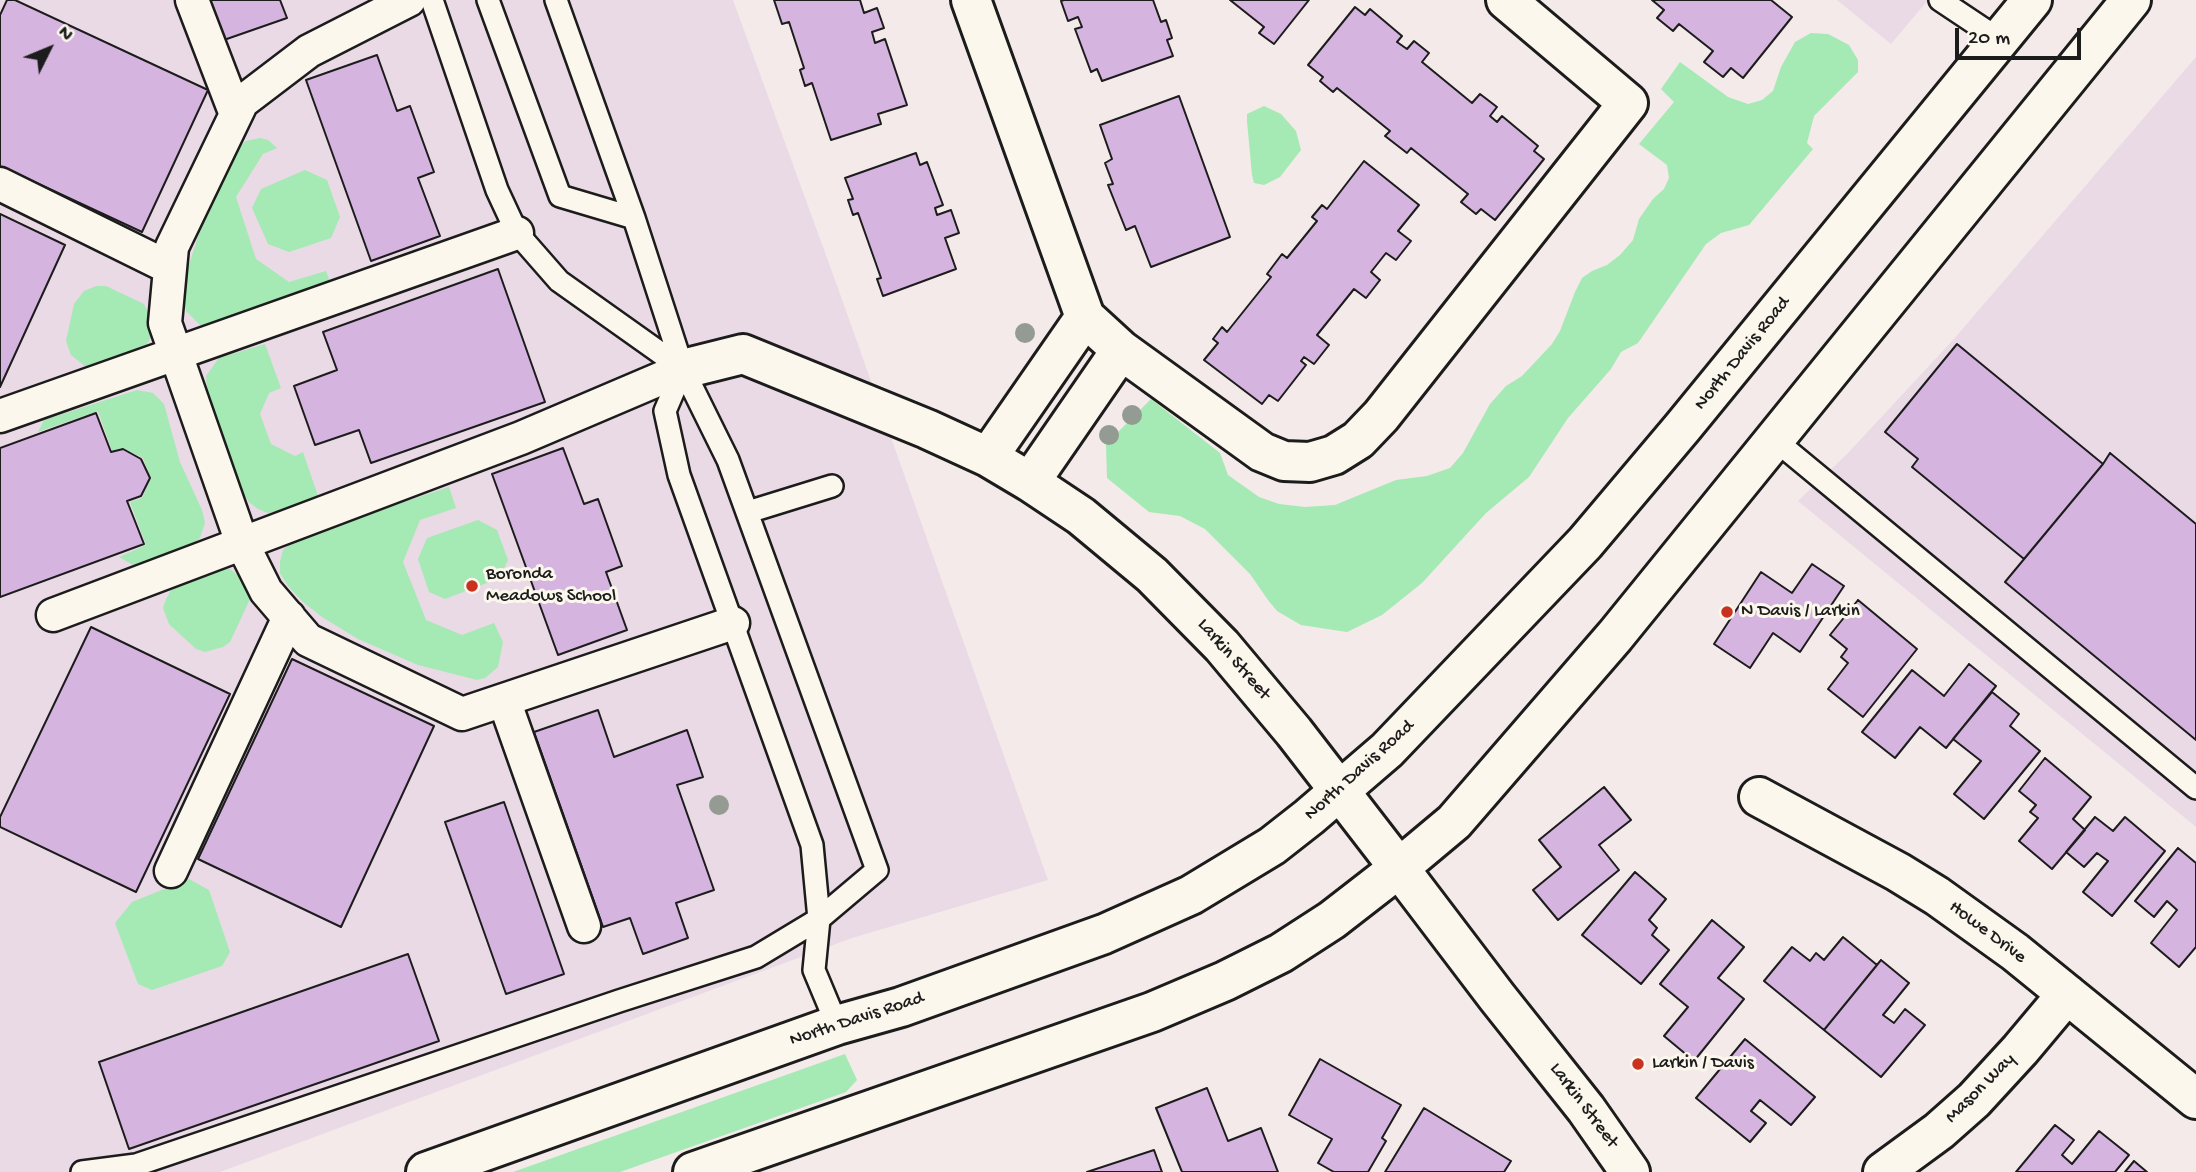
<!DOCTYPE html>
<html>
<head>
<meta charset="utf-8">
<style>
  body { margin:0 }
  #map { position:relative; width:2196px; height:1172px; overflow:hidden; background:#f3eae9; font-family:"Gochi Hand",sans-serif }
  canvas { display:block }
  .north { position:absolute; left:14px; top:14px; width:70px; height:70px; -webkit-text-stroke:5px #fbf7ec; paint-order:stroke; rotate:47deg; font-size:19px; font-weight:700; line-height:28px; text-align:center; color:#1c1c1c }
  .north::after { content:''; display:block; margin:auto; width:24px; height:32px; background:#1c1c1c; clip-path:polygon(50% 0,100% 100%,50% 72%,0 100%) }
  .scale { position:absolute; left:1955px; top:28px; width:126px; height:32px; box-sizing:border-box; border:4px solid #1c1c1c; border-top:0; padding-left:9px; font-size:21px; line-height:24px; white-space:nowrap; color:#1c1c1c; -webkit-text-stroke:5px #fbf7ec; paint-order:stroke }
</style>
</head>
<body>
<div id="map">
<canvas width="2196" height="1172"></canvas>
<div class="north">N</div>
<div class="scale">20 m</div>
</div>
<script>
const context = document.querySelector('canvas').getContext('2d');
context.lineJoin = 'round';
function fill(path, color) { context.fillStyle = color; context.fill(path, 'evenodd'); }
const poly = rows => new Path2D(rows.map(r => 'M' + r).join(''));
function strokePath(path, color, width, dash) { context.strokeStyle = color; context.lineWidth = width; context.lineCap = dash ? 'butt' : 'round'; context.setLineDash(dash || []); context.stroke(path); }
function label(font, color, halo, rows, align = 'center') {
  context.font = font + ' "Gochi Hand",sans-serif'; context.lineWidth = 6; context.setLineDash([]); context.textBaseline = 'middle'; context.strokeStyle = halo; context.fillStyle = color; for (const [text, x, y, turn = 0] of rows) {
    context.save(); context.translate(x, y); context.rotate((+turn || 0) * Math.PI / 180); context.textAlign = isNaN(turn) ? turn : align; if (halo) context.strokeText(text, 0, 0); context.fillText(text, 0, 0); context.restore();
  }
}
const built = poly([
  [0,0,733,0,839,291,1048,880,852,938,220,1172,0,1172],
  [1837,0,1928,0,1891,44],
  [2196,57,2196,827,1798,501,1848,453,1953,340]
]);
const green = poly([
  [1811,33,1828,34,1849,45,1858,60,1858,72,1814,116,1807,143,1813,149,1749,225,1721,233,1706,244,1638,343,1621,352,1611,369,1568,418,1529,477,1486,513,1422,583,1382,615,1347,632,1301,625,1277,611,1268,600,1250,574,1205,529,1180,516,1149,512,1107,478,1106,444,1151,399,1220,453,1228,475,1259,497,1279,504,1305,507,1335,505,1396,480,1427,476,1450,468,1463,453,1490,404,1506,386,1522,376,1552,344,1560,331,1575,292,1582,278,1592,271,1607,265,1620,255,1633,240,1639,219,1653,199,1664,189,1669,178,1667,165,1639,144,1674,102,1661,89,1680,62,1728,97,1748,104,1762,100,1773,91,1781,67,1795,42],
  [1264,106,1281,114,1296,131,1301,150,1280,177,1264,185,1254,183,1252,175,1247,121,1247,114],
  [260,138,268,140,277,148,263,154,236,197,256,259,289,282,326,271,331,284,213,326,201,326,186,311,184,300,188,268,212,193,232,153,246,141],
  [305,170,327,180,340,217,331,238,289,252,268,244,252,208,261,189],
  [96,286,106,286,144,304,154,326,150,339,141,354,97,367,86,367,71,355,66,341,74,304,84,291],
  [265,344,281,388,269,393,260,414,271,444,295,456,303,452,318,496,275,512,268,513,258,509,249,502,243,493,207,390,206,376,219,358],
  [137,390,153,393,164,404,180,462,202,510,205,523,200,538,192,544,133,565,119,557,146,545,130,502,142,498,151,479,143,458,122,448,112,451,98,411,38,432,44,420],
  [449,487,456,508,420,520,403,562,426,620,462,635,494,623,503,642,498,667,485,678,477,680,418,665,358,639,322,617,303,602,289,587,280,573,280,562,283,550,299,537],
  [478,520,497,530,508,560,500,578,445,599,429,592,418,559,427,538],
  [221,568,230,569,244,580,249,589,250,599,230,642,223,647,205,652,196,649,169,624,163,608,166,599,174,585],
  [189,879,209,890,230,952,222,966,152,990,138,984,115,923,132,902],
  [845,1054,857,1080,846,1092,620,1172,513,1172]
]);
const building = poly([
  [7,0,15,0,208,90,142,232,0,166,0,15,7,0],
  [207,0,280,0,287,18,221,41,207,0],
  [774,0,860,0,864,13,877,8,884,28,872,32,875,43,885,39,907,105,878,114,881,124,831,140,812,83,805,86,800,70,804,68,789,22,782,24,774,0],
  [1064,0,1153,0,1161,22,1166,20,1172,38,1167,40,1173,56,1102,81,1097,69,1091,72,1075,29,1082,27,1078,17,1068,21,1061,1,1064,0],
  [1230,0,1309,0,1274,44,1259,33,1264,27,1230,0],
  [1652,0,1771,0,1792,17,1743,78,1731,68,1723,77,1704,62,1713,51,1679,24,1673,31,1657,18,1664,10,1652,0],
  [1355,7,1365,15,1370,9,1402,36,1397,42,1407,49,1414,41,1429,53,1422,62,1472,103,1480,94,1497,107,1490,116,1497,122,1502,116,1538,146,1534,151,1544,159,1495,220,1481,209,1476,214,1461,202,1468,194,1411,148,1407,153,1385,136,1390,131,1337,88,1333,92,1320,81,1323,77,1308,65,1355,7],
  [377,55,397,111,410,106,434,172,418,178,440,236,371,261,306,80,377,55],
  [1179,96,1230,237,1151,267,1135,226,1126,230,1108,185,1113,184,1105,163,1112,159,1100,125,1179,96],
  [916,153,920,165,927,162,943,205,935,208,937,215,951,210,959,233,945,238,956,269,883,296,877,279,881,278,858,213,853,215,848,200,853,199,845,178,916,153],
  [1364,161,1419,205,1398,231,1411,241,1396,260,1386,253,1371,272,1380,280,1366,298,1354,289,1317,335,1329,345,1314,364,1304,357,1301,361,1306,365,1278,401,1269,395,1262,404,1204,360,1218,343,1213,339,1222,327,1227,332,1271,277,1267,274,1282,254,1287,258,1317,221,1312,217,1322,205,1327,209,1364,161],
  [0,214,65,245,0,387,0,214],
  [498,269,545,402,371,463,359,430,315,445,294,386,337,370,323,332,498,269],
  [1957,344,2103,464,2024,559,1912,467,1918,459,1885,432,1957,344],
  [96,413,111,452,123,449,141,459,150,478,141,496,127,501,144,544,0,597,0,448,96,413],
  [563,448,584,504,598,499,622,566,606,572,627,630,558,655,492,474,563,448],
  [2110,453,2196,524,2196,740,2005,582,2103,464,2110,453],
  [1812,564,1844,586,1800,652,1773,633,1750,668,1714,644,1761,572,1792,593,1812,564],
  [1858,600,1917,649,1863,717,1828,689,1848,663,1841,657,1847,649,1830,635,1858,600],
  [91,627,230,694,136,892,0,827,0,817,91,627],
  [292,659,434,726,341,927,198,859,292,659],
  [1969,664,1996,686,1946,748,1920,727,1895,758,1862,732,1912,670,1944,696,1969,664],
  [1992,692,2019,714,2010,726,2040,751,1984,819,1954,794,1981,761,1953,739,1992,692],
  [598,710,614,757,687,730,703,777,677,785,714,890,676,903,688,938,643,954,630,918,603,927,534,732,598,710],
  [2045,758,2091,797,2073,819,2085,830,2052,869,2019,841,2038,818,2030,812,2036,805,2019,791,2045,758],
  [1604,787,1631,820,1599,845,1619,870,1558,920,1533,890,1561,867,1539,840,1604,787],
  [504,802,564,974,506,994,445,822,504,802],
  [2095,817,2113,831,2125,817,2165,851,2112,916,2083,892,2108,861,2097,853,2084,867,2066,852,2095,817],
  [2178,848,2196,863,2196,947,2179,967,2151,943,2177,910,2167,901,2154,917,2135,901,2178,848],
  [1635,872,1666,899,1649,920,1657,928,1652,935,1669,950,1641,984,1582,935,1635,872],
  [1712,920,1744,947,1718,978,1744,999,1694,1061,1664,1036,1688,1007,1660,984,1712,920],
  [1843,937,1877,965,1824,1030,1764,981,1792,947,1810,961,1816,953,1824,960,1843,937],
  [408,954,439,1041,129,1149,99,1062,408,954],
  [1881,960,1909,983,1883,1015,1894,1023,1905,1009,1925,1025,1881,1077,1824,1030,1881,960],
  [1745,1039,1815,1097,1791,1125,1760,1100,1751,1111,1766,1123,1750,1142,1696,1098,1745,1039],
  [1320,1059,1401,1105,1382,1138,1386,1141,1368,1172,1334,1172,1318,1163,1332,1139,1289,1115,1320,1059],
  [1207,1088,1228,1141,1261,1128,1278,1172,1182,1172,1156,1108,1207,1088],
  [1424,1108,1511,1161,1504,1172,1385,1172,1424,1108],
  [2055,1125,2074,1140,2062,1155,2072,1164,2099,1131,2129,1155,2115,1172,2016,1172,2055,1125],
  [1154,1150,1162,1172,1087,1172,1154,1150],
  [2134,1161,2147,1172,2125,1172,2134,1161]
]);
const service = poly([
  [432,0,497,190,517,233,559,281,683,369,665,411,679,475,812,845,819,919,814,970,837,1025],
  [488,0,560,196,634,218],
  [1940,0,2000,40],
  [1775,440,2196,788],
  [748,512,832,486],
  [82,1172,136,1165,619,1001,756,957,819,919,877,870,728,460,683,369,634,218,556,0]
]);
const pedestrian = poly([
  [192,0,235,112],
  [409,0,309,51,242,102,172,247,165,323,242,543,266,591,308,640,462,714,733,623],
  [0,184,170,268],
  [0,416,517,233],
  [53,615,521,438,683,369],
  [504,700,584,926],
  [171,871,289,617]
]);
const minor = poly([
  [971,0,1085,317,1121,350,1262,452,1284,461,1310,462,1334,455,1358,440,1381,416,1628,103,1506,0],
  [683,369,743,354,927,429,988,457,1030,482,1081,516,1152,575,1222,646,1294,732,1399,868],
  [988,457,1085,317],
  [1030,482,1121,350],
  [1759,797,1898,872,1937,896,2015,952,2196,1099],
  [1883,1172,1939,1131,1974,1100,2020,1050,2067,994]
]);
const tertiary = poly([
  [1399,868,1497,997,1586,1109,1630,1172]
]);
const trunk = poly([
  [426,1172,837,1025,901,1007,1104,934,1191,895,1272,846,1309,817,1387,750,1585,543,1682,428,2032,0],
  [693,1172,1152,1012,1225,981,1281,953,1332,920,1399,868,1454,822,1615,636,2131,0]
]);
const trees = [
  [1025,333],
  [1132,415],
  [1109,435],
  [719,805]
];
const markers = [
  [472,586,7,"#c8321e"],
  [1727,612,7,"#c8321e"],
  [1638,1064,7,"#c8321e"]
];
const streetNames = [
  ["North Davis Road",1743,354,-51],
  ["Larkin Street",1233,660,49],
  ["North Davis Road",1360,771,-42],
  ["Howe Drive",1987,933,37],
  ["North Davis Road",857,1020,-18],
  ["Mason Way",1981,1089,-45],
  ["Larkin Street",1583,1106,53]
];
const poiNames = [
  ["Boronda",486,575],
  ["Meadows School",486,597],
  ["N Davis / Larkin",1741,612],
  ["Larkin / Davis",1652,1064]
];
fill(built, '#eadae6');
fill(green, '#a5e9b4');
fill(building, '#d5b4df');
strokePath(building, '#1c1c1c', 2);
strokePath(service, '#1c1c1c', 26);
strokePath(pedestrian, '#1c1c1c', 37);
strokePath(minor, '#1c1c1c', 44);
strokePath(tertiary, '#1c1c1c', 44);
strokePath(trunk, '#1c1c1c', 44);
strokePath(service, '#fbf7ec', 21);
strokePath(pedestrian, '#fbf7ec', 32);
strokePath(minor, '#fbf7ec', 38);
strokePath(tertiary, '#fbf7ec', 38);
strokePath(trunk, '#fbf7ec', 38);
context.fillStyle = '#939b92';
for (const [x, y] of trees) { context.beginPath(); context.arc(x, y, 10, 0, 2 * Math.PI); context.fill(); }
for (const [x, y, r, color] of markers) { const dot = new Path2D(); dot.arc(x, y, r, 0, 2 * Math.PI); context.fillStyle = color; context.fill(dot); strokePath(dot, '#fbf7ec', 2.5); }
label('19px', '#1c1c1c', '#fbf7ec', streetNames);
label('19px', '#1c1c1c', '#fbf7ec', poiNames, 'left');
</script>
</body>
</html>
